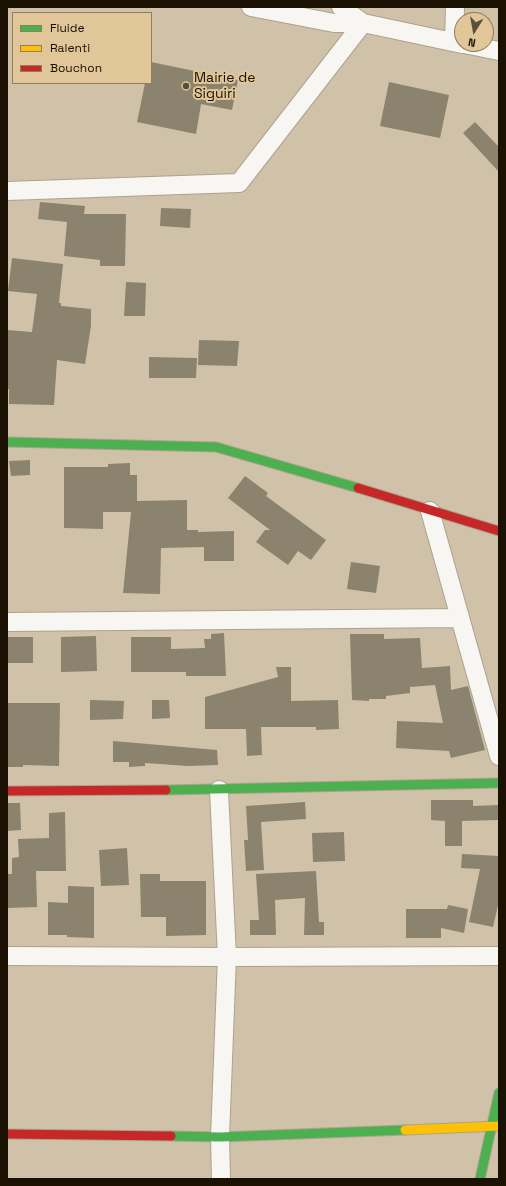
<!DOCTYPE html>
<html>
<head>
<meta charset="utf-8">
<style>
  body { margin:0 }
  #map { position:relative; width:506px; height:1186px; overflow:hidden; background:#d0c2a8; font-family:"Space Grotesk",sans-serif }
  canvas { display:block }
  .frame { position:absolute; inset:0; border:8px solid #1a1102; pointer-events:none }
  .legend { position:absolute; left:12px; top:12px; width:140px; height:72px; box-sizing:border-box; background:#e0c698; border:1px solid #917e5c; margin:0; padding:5px 7px; list-style:none; font-size:12px; color:#1a1102 }
  .legend li { display:flex; align-items:center; gap:8px; height:20px }
  .legend b { width:20px; border:1px solid #917e5c }
  .north { position:absolute; left:454px; top:12px; width:40px; height:40px; box-sizing:border-box; background:#e0c698; border:1px solid #917e5c; border-radius:50%; rotate:191deg; font-size:11px; font-weight:700; line-height:16px; text-align:center; color:#1a1102 }
  .north::after { content:''; display:block; margin:auto; width:14px; height:18px; background:#5a4f3c; clip-path:polygon(50% 0,100% 100%,50% 72%,0 100%) }
</style>
</head>
<body>
<div id="map">
<canvas width="506" height="1186"></canvas>
<div class="frame"></div>
<ul class="legend">
<li><b style="height:5px;background:#4caf50"></b>Fluide</li>
<li><b style="height:5px;background:#ffc107"></b>Ralenti</li>
<li><b style="height:5px;background:#c62828"></b>Bouchon</li>
</ul>
<div class="north">N</div>
</div>
<script>
const context = document.querySelector('canvas').getContext('2d');
context.lineJoin = 'round';
function fill(path, color) { context.fillStyle = color; context.fill(path, 'evenodd'); }
const poly = rows => new Path2D(rows.map(r => 'M' + r).join(''));
function strokePath(path, color, width, dash) { context.strokeStyle = color; context.lineWidth = width; context.lineCap = dash ? 'butt' : 'round'; context.setLineDash(dash || []); context.stroke(path); }
function label(font, color, halo, rows, align = 'center') {
  context.font = font + ' "Space Grotesk",sans-serif'; context.lineWidth = 4; context.setLineDash([]); context.textBaseline = 'middle'; context.strokeStyle = halo; context.fillStyle = color; for (const [text, x, y, turn = 0] of rows) {
    context.save(); context.translate(x, y); context.rotate((+turn || 0) * Math.PI / 180); context.textAlign = isNaN(turn) ? turn : align; if (halo) context.strokeText(text, 0, 0); context.fillText(text, 0, 0); context.restore();
  }
}
const building = poly([
  [151,62,238,80,232,110,201,104,196,134,137,122,145,83,151,83],
  [389,82,449,95,440,138,380,126],
  [475,122,499,147,499,172,463,133],
  [40,202,85,206,84,214,126,214,125,266,100,266,100,260,64,256,67,222,38,219],
  [161,208,191,209,190,228,160,226],
  [12,258,63,264,59,303,61,303,61,306,91,309,91,326,85,364,57,360,54,405,9,404,9,389,7,389,7,330,32,332,37,294,8,291],
  [126,282,146,283,145,316,124,316],
  [199,340,239,341,237,366,198,365],
  [149,357,197,358,196,378,149,378],
  [30,460,30,475,11,476,9,461],
  [130,463,130,475,137,475,137,501,187,500,187,530,198,530,198,532,234,531,234,561,204,561,204,547,161,548,160,594,123,593,131,512,103,512,103,529,64,528,64,467,108,467,108,464],
  [245,476,268,493,266,496,326,540,311,560,298,551,288,565,256,542,265,530,270,530,228,498],
  [351,562,380,566,376,593,347,589],
  [224,633,226,676,186,676,186,672,131,672,131,637,171,637,171,649,205,648,204,639,211,639,211,634],
  [350,634,384,634,384,639,420,638,422,668,450,666,451,690,468,686,485,750,451,758,449,751,396,748,397,721,443,723,435,685,410,687,410,693,386,696,386,699,369,699,369,701,352,700],
  [96,636,97,671,61,672,61,637],
  [7,637,33,637,33,663,7,663],
  [276,667,291,667,291,701,338,700,339,729,316,730,316,727,261,727,262,755,247,756,246,729,205,729,205,697,278,677],
  [90,700,124,701,123,719,90,720],
  [152,700,169,700,170,718,152,719],
  [7,703,60,703,59,766,23,765,23,767,7,767],
  [113,741,217,750,218,765,188,766,145,763,145,766,129,767,129,762,113,762],
  [431,800,473,800,473,806,499,805,499,820,462,821,462,846,445,846,445,821,431,820],
  [305,802,306,819,261,822,264,870,246,871,244,840,248,840,246,806],
  [7,803,20,803,21,830,7,831],
  [65,812,66,871,36,871,37,907,7,908,7,874,12,874,12,858,19,857,18,839,49,838,49,813],
  [344,832,345,861,313,862,312,833],
  [127,848,129,885,101,886,99,850],
  [462,854,499,856,499,901,493,927,469,922,480,869,461,868],
  [316,871,319,922,324,922,324,935,304,935,305,898,275,900,276,935,250,935,250,920,259,920,256,874],
  [140,874,160,874,160,881,206,881,206,935,166,936,166,917,141,917],
  [68,886,94,887,94,938,67,937,67,935,48,935,48,902,68,903],
  [448,905,468,909,464,933,441,928,441,938,406,938,406,909,447,909]
]);
const street = poly([
  [251,7,334,23,363,23,462,44],
  [341,7,363,23],
  [454,42,455,7],
  [464,44,499,51],
  [7,191,239,183,363,23],
  [430,511,499,756],
  [7,622,460,618],
  [219,790,227,957,220,1137,221,1179],
  [7,956,227,957,499,956]
]);
const fast = poly([
  [7,442,216,447,358,488],
  [166,790,499,783],
  [171,1136,220,1137,405,1130],
  [480,1179,499,1093]
]);
const slow = poly([
  [405,1130,499,1126]
]);
const jam = poly([
  [358,488,499,531],
  [7,791,166,790],
  [7,1134,171,1136]
]);
const markers = [
  [186,86,4,"#5a4f3c"]
];
const poiNames = [
  ["Mairie de",194,78],
  ["Siguiri",194,94]
];
fill(building, '#8b836e');
strokePath(street, '#ada28e', 20);
strokePath(fast, '#ada28e', 11);
strokePath(slow, '#ada28e', 11);
strokePath(jam, '#ada28e', 11);
strokePath(street, '#f8f6f2', 18);
strokePath(fast, '#4caf50', 9);
strokePath(slow, '#ffc107', 9);
strokePath(jam, '#c62828', 9);
for (const [x, y, r, color] of markers) { const dot = new Path2D(); dot.arc(x, y, r, 0, 2 * Math.PI); context.fillStyle = color; context.fill(dot); strokePath(dot, '#e0c698', 1.5); }
label('14px', '#1a1102', '#e0c698', poiNames, 'left');
</script>
</body>
</html>
